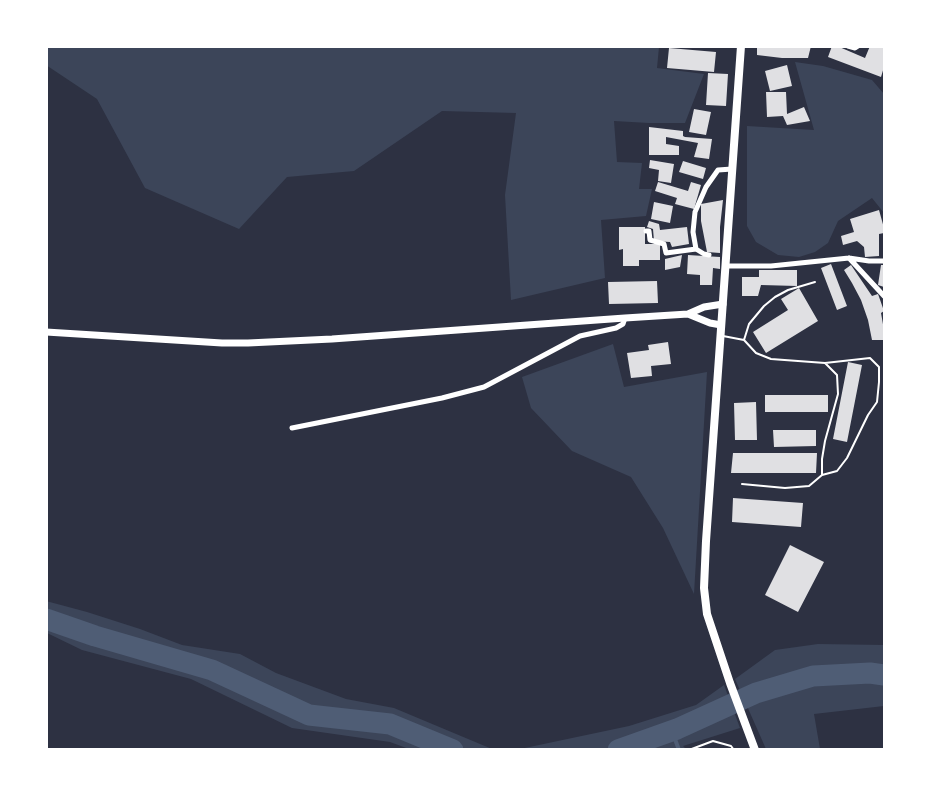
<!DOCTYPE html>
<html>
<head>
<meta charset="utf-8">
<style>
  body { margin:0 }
  #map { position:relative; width:931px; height:796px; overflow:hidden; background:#2d3142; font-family:"PT Sans",sans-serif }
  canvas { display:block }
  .frame { position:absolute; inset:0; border:48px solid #fff; pointer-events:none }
</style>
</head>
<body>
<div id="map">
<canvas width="931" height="796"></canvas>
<div class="frame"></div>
</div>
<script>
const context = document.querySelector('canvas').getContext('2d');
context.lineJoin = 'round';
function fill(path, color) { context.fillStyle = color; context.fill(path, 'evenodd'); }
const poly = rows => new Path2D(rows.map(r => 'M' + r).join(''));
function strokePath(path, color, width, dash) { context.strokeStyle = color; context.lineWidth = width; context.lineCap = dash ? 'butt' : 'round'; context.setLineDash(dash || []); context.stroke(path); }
const green = poly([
  [659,47,657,68,704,74,685,123,649,123,614,121,617,162,642,163,639,189,652,189,646,216,601,220,605,278,511,300,505,195,516,113,442,111,354,171,287,177,239,229,145,188,97,99,46,65,47,46],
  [795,62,823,66,872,80,884,94,884,213,872,198,838,221,828,243,815,252,799,257,778,255,756,242,747,226,747,126,814,130],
  [613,344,624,387,707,372,694,594,663,528,631,477,572,451,531,408,522,377],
  [46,601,87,612,140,629,182,645,240,654,276,673,346,699,394,708,492,749,409,749,390,742,292,728,191,679,82,650,47,633],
  [818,644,884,645,884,706,814,714,820,749,766,749,735,679,775,650],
  [724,685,740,728,683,746,686,749,520,749,629,726,696,705]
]);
const stream = poly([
  [672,731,679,750]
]);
const river = poly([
  [46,619,95,636,212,670,309,715,390,724,453,750],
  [618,750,677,729,756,693,813,676,870,673,884,675]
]);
const building = poly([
  [757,46,811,46,808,58,782,58,757,55],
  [832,46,837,46,865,58,870,46,884,47,884,67,881,77,828,57],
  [669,48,716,52,714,72,667,68],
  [787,65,792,86,770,91,765,71],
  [708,73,728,74,726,106,706,105],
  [766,92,786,92,787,114,804,107,810,121,787,125,783,116,767,117],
  [694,109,711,112,706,135,689,132],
  [649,127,683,131,683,136,685,137,712,139,709,159,694,157,698,143,666,137,666,144,679,146,679,155,649,155],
  [650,160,674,164,671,183,658,181,659,170,649,168],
  [683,161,706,168,703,179,679,172],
  [658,182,688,191,691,182,701,185,694,209,675,204,677,198,655,191],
  [723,200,720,227,720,253,707,252,701,221,701,204],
  [654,202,673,206,670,223,651,219],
  [879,210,884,228,884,233,879,234,879,256,865,257,864,247,857,241,843,245,841,236,854,232,850,219],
  [649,221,659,224,660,230,687,227,689,244,672,247,670,242,654,241,653,229,647,227],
  [619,227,645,227,645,244,660,244,660,260,639,260,639,266,623,266,623,249,619,250],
  [682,255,680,267,665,270,665,259],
  [688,255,720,257,720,269,713,268,712,285,700,285,700,275,687,274],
  [831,264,847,306,837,310,821,268],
  [851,265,872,296,878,294,884,311,881,313,884,330,884,340,872,340,868,320,861,300,852,283,844,270],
  [881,265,884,265,884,287,878,285],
  [759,270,797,270,797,286,761,285,758,296,742,296,742,277,759,277],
  [657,281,658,303,609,304,608,282],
  [799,288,818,321,766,353,753,332,788,310,781,299],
  [668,342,671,364,651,366,652,376,631,378,627,353,649,350,648,345],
  [848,362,862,365,847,442,833,439],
  [765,395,828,395,828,412,765,412],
  [756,402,757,440,735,440,734,403],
  [773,430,816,430,816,446,774,447],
  [733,453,817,453,816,473,731,473],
  [733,498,803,503,801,527,732,522],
  [790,545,824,562,798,612,765,595]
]);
const path = poly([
  [689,750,713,741,731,746,734,750]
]);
const service = poly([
  [723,336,744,340,756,353,771,359,825,363,837,375,838,394,825,441,822,459,822,475,809,486,785,488,742,484],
  [744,340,749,324,764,306,775,297,788,290,815,282],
  [822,475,837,471,847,458,868,415,877,402,879,382,879,367,870,358,825,363]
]);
const minor = poly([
  [848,46,855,48,858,46],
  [646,231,649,231,650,240,664,244,666,253,696,249],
  [709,255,704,254,696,249,693,232,695,212,706,187,718,170,732,169],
  [849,258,884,296],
  [725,266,771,266,849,258,869,261,884,261],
  [292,428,442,398,484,387,580,336,616,328,623,324,625,318]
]);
const tertiary = poly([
  [688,314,710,323,721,325],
  [46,332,222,343,248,343,332,339,625,318,688,314,704,307,723,304]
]);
const secondary = poly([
  [741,46,706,541,704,588,707,614,730,683,755,750]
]);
fill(green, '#3c4559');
strokePath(stream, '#4f5d75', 4);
strokePath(river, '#4f5d75', 21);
fill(building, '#e0e0e3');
strokePath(path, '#fff', 2);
strokePath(service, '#fff', 2);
strokePath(minor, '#fff', 5);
strokePath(tertiary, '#fff', 7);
strokePath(secondary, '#fff', 8);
</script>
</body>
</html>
